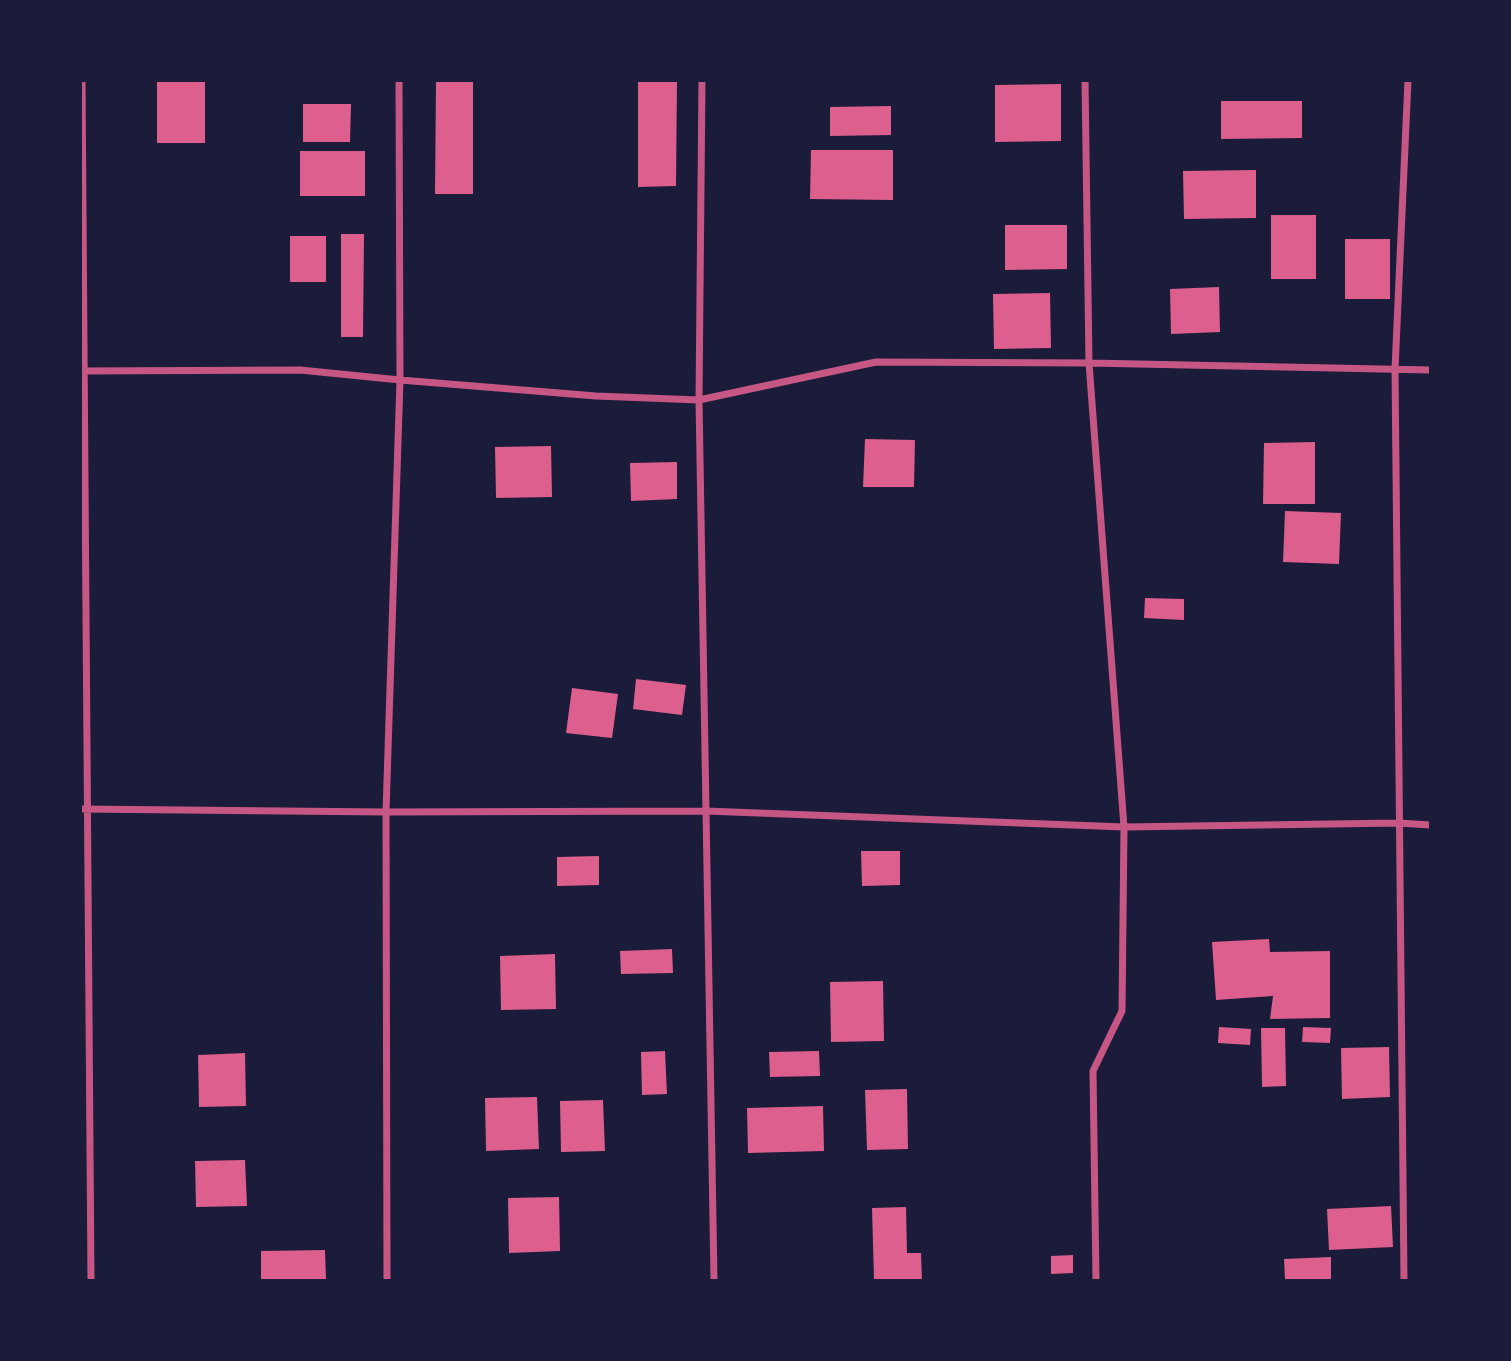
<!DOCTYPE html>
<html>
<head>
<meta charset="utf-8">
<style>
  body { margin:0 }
  #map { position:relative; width:1511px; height:1361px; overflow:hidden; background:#1b1b3a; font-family:Karla,sans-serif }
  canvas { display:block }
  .frame { position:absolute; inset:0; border:82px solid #1b1b3a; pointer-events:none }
</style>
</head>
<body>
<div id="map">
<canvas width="1511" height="1361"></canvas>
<div class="frame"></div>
</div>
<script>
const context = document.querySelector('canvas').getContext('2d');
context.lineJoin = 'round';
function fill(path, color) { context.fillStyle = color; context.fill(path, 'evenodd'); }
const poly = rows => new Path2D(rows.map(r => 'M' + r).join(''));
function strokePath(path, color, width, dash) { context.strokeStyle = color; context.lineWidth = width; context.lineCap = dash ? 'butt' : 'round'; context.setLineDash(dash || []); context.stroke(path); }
const building = poly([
  [157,80,205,80,205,143,157,143],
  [436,80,473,80,473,194,435,194],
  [638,80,677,80,676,186,638,187],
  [1061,84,1061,141,995,142,995,85],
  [1221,101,1302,101,1302,138,1221,139],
  [303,104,351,104,350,142,303,142],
  [891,106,891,135,830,136,830,107],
  [811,150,893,150,893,200,810,199],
  [300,151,365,151,365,196,300,196],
  [1256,170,1256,218,1184,219,1183,171],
  [1271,215,1316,215,1316,279,1271,279],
  [1005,225,1067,225,1067,269,1005,270],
  [341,234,364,234,363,337,341,337],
  [290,236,326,236,326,282,290,282],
  [1345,239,1390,239,1390,299,1345,299],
  [1219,287,1220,332,1171,334,1170,289],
  [1050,293,1051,348,994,349,993,294],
  [865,439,915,440,914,487,863,487],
  [1315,442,1315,504,1263,504,1264,443],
  [551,446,552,497,496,498,495,447],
  [677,462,677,499,631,501,630,463],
  [1285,511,1341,513,1339,564,1283,562],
  [1145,598,1184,599,1184,620,1144,618],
  [636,679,686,685,682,715,633,709],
  [572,688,618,694,612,738,566,733],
  [861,851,900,851,900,885,862,886],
  [599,856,599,885,557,886,557,857],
  [1269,939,1270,952,1330,951,1330,1018,1270,1019,1273,996,1216,1000,1212,942],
  [672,949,673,973,621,974,620,951],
  [555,954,556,1009,501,1010,500,956],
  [883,981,884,1041,831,1042,830,982],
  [1219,1027,1251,1029,1250,1045,1218,1043],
  [1303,1027,1331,1028,1330,1043,1302,1042],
  [1261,1028,1285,1028,1286,1086,1262,1087],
  [1389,1047,1390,1097,1342,1099,1341,1048],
  [665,1051,667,1094,642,1095,641,1052],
  [819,1051,820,1076,770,1077,769,1052],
  [245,1053,246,1106,199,1107,198,1055],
  [907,1089,908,1149,867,1150,865,1090],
  [537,1097,539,1149,486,1151,485,1098],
  [603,1100,605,1151,561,1152,560,1101],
  [823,1106,824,1151,748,1153,747,1108],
  [245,1160,247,1206,196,1207,195,1161],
  [559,1197,560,1251,509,1253,508,1198],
  [1391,1206,1393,1247,1329,1250,1327,1209],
  [906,1207,907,1253,921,1253,922,1280,874,1280,872,1208],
  [325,1250,326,1280,261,1280,261,1251],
  [1073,1255,1073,1273,1051,1274,1051,1256],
  [1331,1257,1331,1280,1285,1280,1284,1259]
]);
const minor = poly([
  [82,80,91,1280],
  [702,80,699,400,714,1280],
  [1085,80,1089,363,1124,827,1122,1011,1093,1071,1096,1280],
  [80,371,300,370,400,380,596,396,699,400,876,362,1089,363,1430,370],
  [80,809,386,812,706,811,1124,827,1399,823,1430,825],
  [387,1280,386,812,400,380,399,80],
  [1404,1280,1395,369,1408,80]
]);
fill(building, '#dd5f8e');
strokePath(minor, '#c65784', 7);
</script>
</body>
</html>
